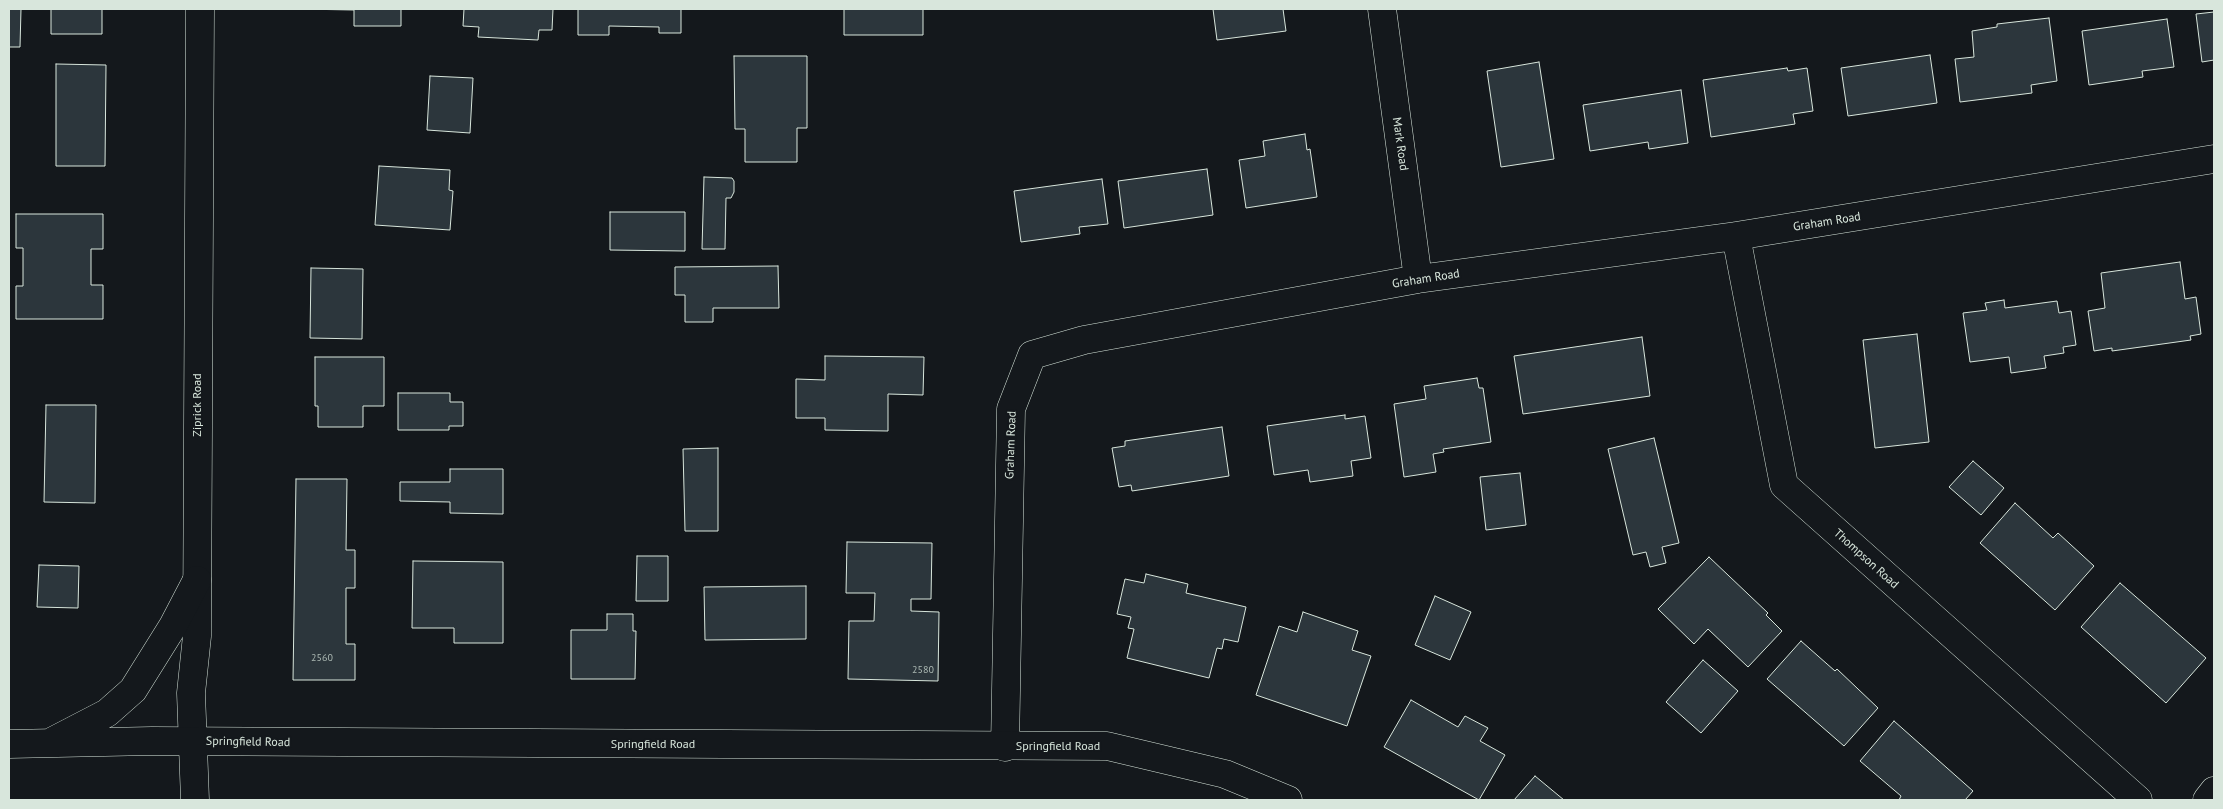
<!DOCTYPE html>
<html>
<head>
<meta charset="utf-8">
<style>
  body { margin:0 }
  #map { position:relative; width:2223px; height:809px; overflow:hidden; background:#14181c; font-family:"PT Sans",sans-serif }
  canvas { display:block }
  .frame { position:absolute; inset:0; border:10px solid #d8e6dc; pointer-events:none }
</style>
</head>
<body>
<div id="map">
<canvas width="2223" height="809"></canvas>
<div class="frame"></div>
</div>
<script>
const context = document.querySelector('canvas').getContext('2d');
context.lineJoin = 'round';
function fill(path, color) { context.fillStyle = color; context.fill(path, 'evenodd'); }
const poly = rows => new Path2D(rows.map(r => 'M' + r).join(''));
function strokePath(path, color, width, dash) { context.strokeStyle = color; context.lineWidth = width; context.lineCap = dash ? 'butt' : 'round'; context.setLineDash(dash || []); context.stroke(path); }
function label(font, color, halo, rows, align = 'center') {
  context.font = font + ' "PT Sans",sans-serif'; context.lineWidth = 4; context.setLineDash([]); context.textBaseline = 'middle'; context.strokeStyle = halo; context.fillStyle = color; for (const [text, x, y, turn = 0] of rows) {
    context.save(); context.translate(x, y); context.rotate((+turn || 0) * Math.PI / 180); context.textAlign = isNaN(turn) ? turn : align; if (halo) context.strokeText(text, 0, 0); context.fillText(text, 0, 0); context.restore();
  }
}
const building = poly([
  [9,9,21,9,20,47,9,47,9,9],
  [51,9,102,9,102,34,51,34,51,9],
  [298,9,401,9,401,26,354,26,354,10,298,9],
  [464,9,553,9,552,30,539,30,538,40,478,37,479,27,463,26,464,9],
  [578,9,681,9,681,33,659,33,659,27,609,26,609,35,578,35,578,9],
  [844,9,923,9,923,35,844,35,844,9],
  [1213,9,1283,9,1286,31,1217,40,1213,9],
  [2214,12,2214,60,2202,62,2196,14,2214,12],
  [2049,18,2057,81,2031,85,2032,93,1960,102,1955,59,1974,57,1972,31,1997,27,1997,24,2049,18],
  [2167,19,2174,67,2142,71,2143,77,2089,85,2082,31,2167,19],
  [1930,55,1937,103,1848,116,1841,68,1930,55],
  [734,56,807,56,807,128,797,128,797,162,745,162,745,129,735,129,734,56],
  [1539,62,1554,159,1501,167,1487,71,1539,62],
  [56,64,106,65,105,166,56,166,56,64],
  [1787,68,1788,71,1807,68,1813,111,1793,114,1795,124,1711,137,1703,80,1787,68],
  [430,76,473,78,470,133,427,130,430,76],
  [1681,90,1688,143,1649,149,1648,142,1590,151,1583,105,1681,90],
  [1305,134,1307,150,1310,149,1317,197,1246,208,1239,160,1265,156,1263,141,1305,134],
  [379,166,450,170,449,190,453,191,450,230,375,225,379,166],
  [1207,169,1213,215,1124,228,1118,181,1207,169],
  [704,177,732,178,734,181,734,192,731,198,726,198,725,249,702,249,704,177],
  [1102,179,1108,224,1079,227,1080,234,1021,242,1014,191,1102,179],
  [610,212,685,212,685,251,610,250,610,212],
  [16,214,103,214,103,249,91,249,91,285,103,285,103,319,16,319,16,286,23,286,23,248,16,248,16,214],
  [2180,262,2185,299,2196,297,2201,334,2190,336,2191,340,2112,351,2112,348,2094,351,2088,311,2105,308,2101,273,2180,262],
  [778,266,779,308,713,308,713,322,685,322,685,295,675,295,675,267,778,266],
  [311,268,363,269,362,339,310,338,311,268],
  [2004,300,2005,308,2057,301,2059,313,2071,311,2076,345,2063,347,2064,353,2044,356,2046,368,2011,373,2009,357,1970,362,1963,313,1987,310,1985,303,2004,300],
  [1917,334,1929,442,1875,448,1863,340,1917,334],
  [1642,337,1650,396,1523,414,1514,356,1642,337],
  [825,356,924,357,923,395,888,394,888,431,825,430,825,418,796,418,796,379,825,380,825,356],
  [315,357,384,357,384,406,363,406,363,427,318,427,318,406,315,406,315,357],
  [1477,378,1479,388,1483,388,1491,442,1443,449,1444,452,1433,454,1436,472,1404,477,1394,404,1426,399,1424,386,1477,378],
  [398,393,450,393,450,402,463,402,463,426,449,426,449,430,398,430,398,393],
  [46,405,96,405,95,503,44,502,46,405],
  [1345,415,1345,419,1365,416,1371,458,1351,461,1353,476,1310,482,1308,470,1274,475,1267,426,1345,415],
  [1222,427,1229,476,1132,491,1131,485,1119,487,1112,448,1125,446,1125,441,1222,427],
  [1654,438,1679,543,1662,547,1666,563,1650,567,1646,552,1633,555,1608,449,1654,438],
  [718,448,718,531,685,531,683,449,718,448],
  [1973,461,2004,488,1981,515,1949,487,1973,461],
  [450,469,503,469,503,514,450,513,450,502,400,501,400,482,450,482,450,469],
  [1520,473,1526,525,1486,530,1480,477,1520,473],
  [296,479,347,479,346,550,355,550,355,588,346,588,346,644,355,644,355,680,293,680,296,479],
  [2015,503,2053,538,2058,533,2094,566,2055,610,1980,543,2015,503],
  [847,542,932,543,931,599,911,599,911,611,939,612,938,681,848,679,849,621,874,621,875,593,846,593,847,542],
  [637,556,668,556,668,601,636,601,637,556],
  [1709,557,1768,613,1766,615,1782,631,1748,667,1708,629,1694,644,1658,609,1709,557],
  [413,561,503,562,503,643,454,643,454,628,412,628,413,561],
  [39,565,79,566,78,608,37,607,39,565],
  [1146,574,1188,584,1186,593,1246,607,1238,642,1224,639,1222,649,1217,648,1209,678,1127,658,1134,629,1128,628,1131,617,1117,614,1125,579,1144,583,1146,574],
  [2120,583,2206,658,2166,703,2081,627,2120,583],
  [806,586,806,639,705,640,704,587,806,586],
  [1435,596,1471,612,1450,660,1415,645,1435,596],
  [1303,612,1358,631,1352,650,1371,656,1347,726,1256,695,1279,626,1297,632,1303,612],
  [607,614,633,614,633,631,636,631,635,679,571,679,571,630,607,630,607,614],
  [1801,641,1835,671,1837,669,1878,708,1844,746,1767,679,1801,641],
  [1703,660,1738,691,1701,733,1666,702,1703,660],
  [1411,700,1458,727,1465,716,1488,728,1480,741,1505,755,1479,800,1384,747,1411,700],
  [1894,721,1973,791,1965,800,1899,800,1901,796,1860,761,1894,721],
  [1535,776,1564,800,1514,800,1535,776]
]);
const minor = poly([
  [1382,9,1418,279],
  [1736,236,1784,485,2138,800],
  [1005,747,1011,409,1032,355,1084,340,1418,279,1736,236,2214,159],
  [2207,800,2214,791]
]);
const tertiary = poly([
  [195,800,191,693,197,636,200,9]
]);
const secondary = poly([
  [53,741,107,713,133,690,173,626,197,580],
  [9,744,152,741,1107,746,1225,774,1288,800]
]);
const numberNames = [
  ["2560",322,658],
  ["2580",923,670]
];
const streetNames = [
  ["Mark Road",1400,144,82],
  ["Graham Road",1827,222,-9],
  ["Graham Road",1426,279,-9],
  ["Ziprick Road",198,405,-90],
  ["Graham Road",1011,445,-88],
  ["Thompson Road",1866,559,42],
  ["Springfield Road",248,742,1],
  ["Springfield Road",653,745],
  ["Springfield Road",1058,747]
];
fill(building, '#2c363c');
strokePath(building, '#d8e6dc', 1);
strokePath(minor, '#d8e6dc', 29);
strokePath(tertiary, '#d8e6dc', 29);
strokePath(secondary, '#d8e6dc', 29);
strokePath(minor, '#14181c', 28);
strokePath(tertiary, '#14181c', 28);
strokePath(secondary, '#14181c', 28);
label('10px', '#adbab4', null, numberNames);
label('12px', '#d8e6dc', '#14181c', streetNames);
</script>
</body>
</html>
